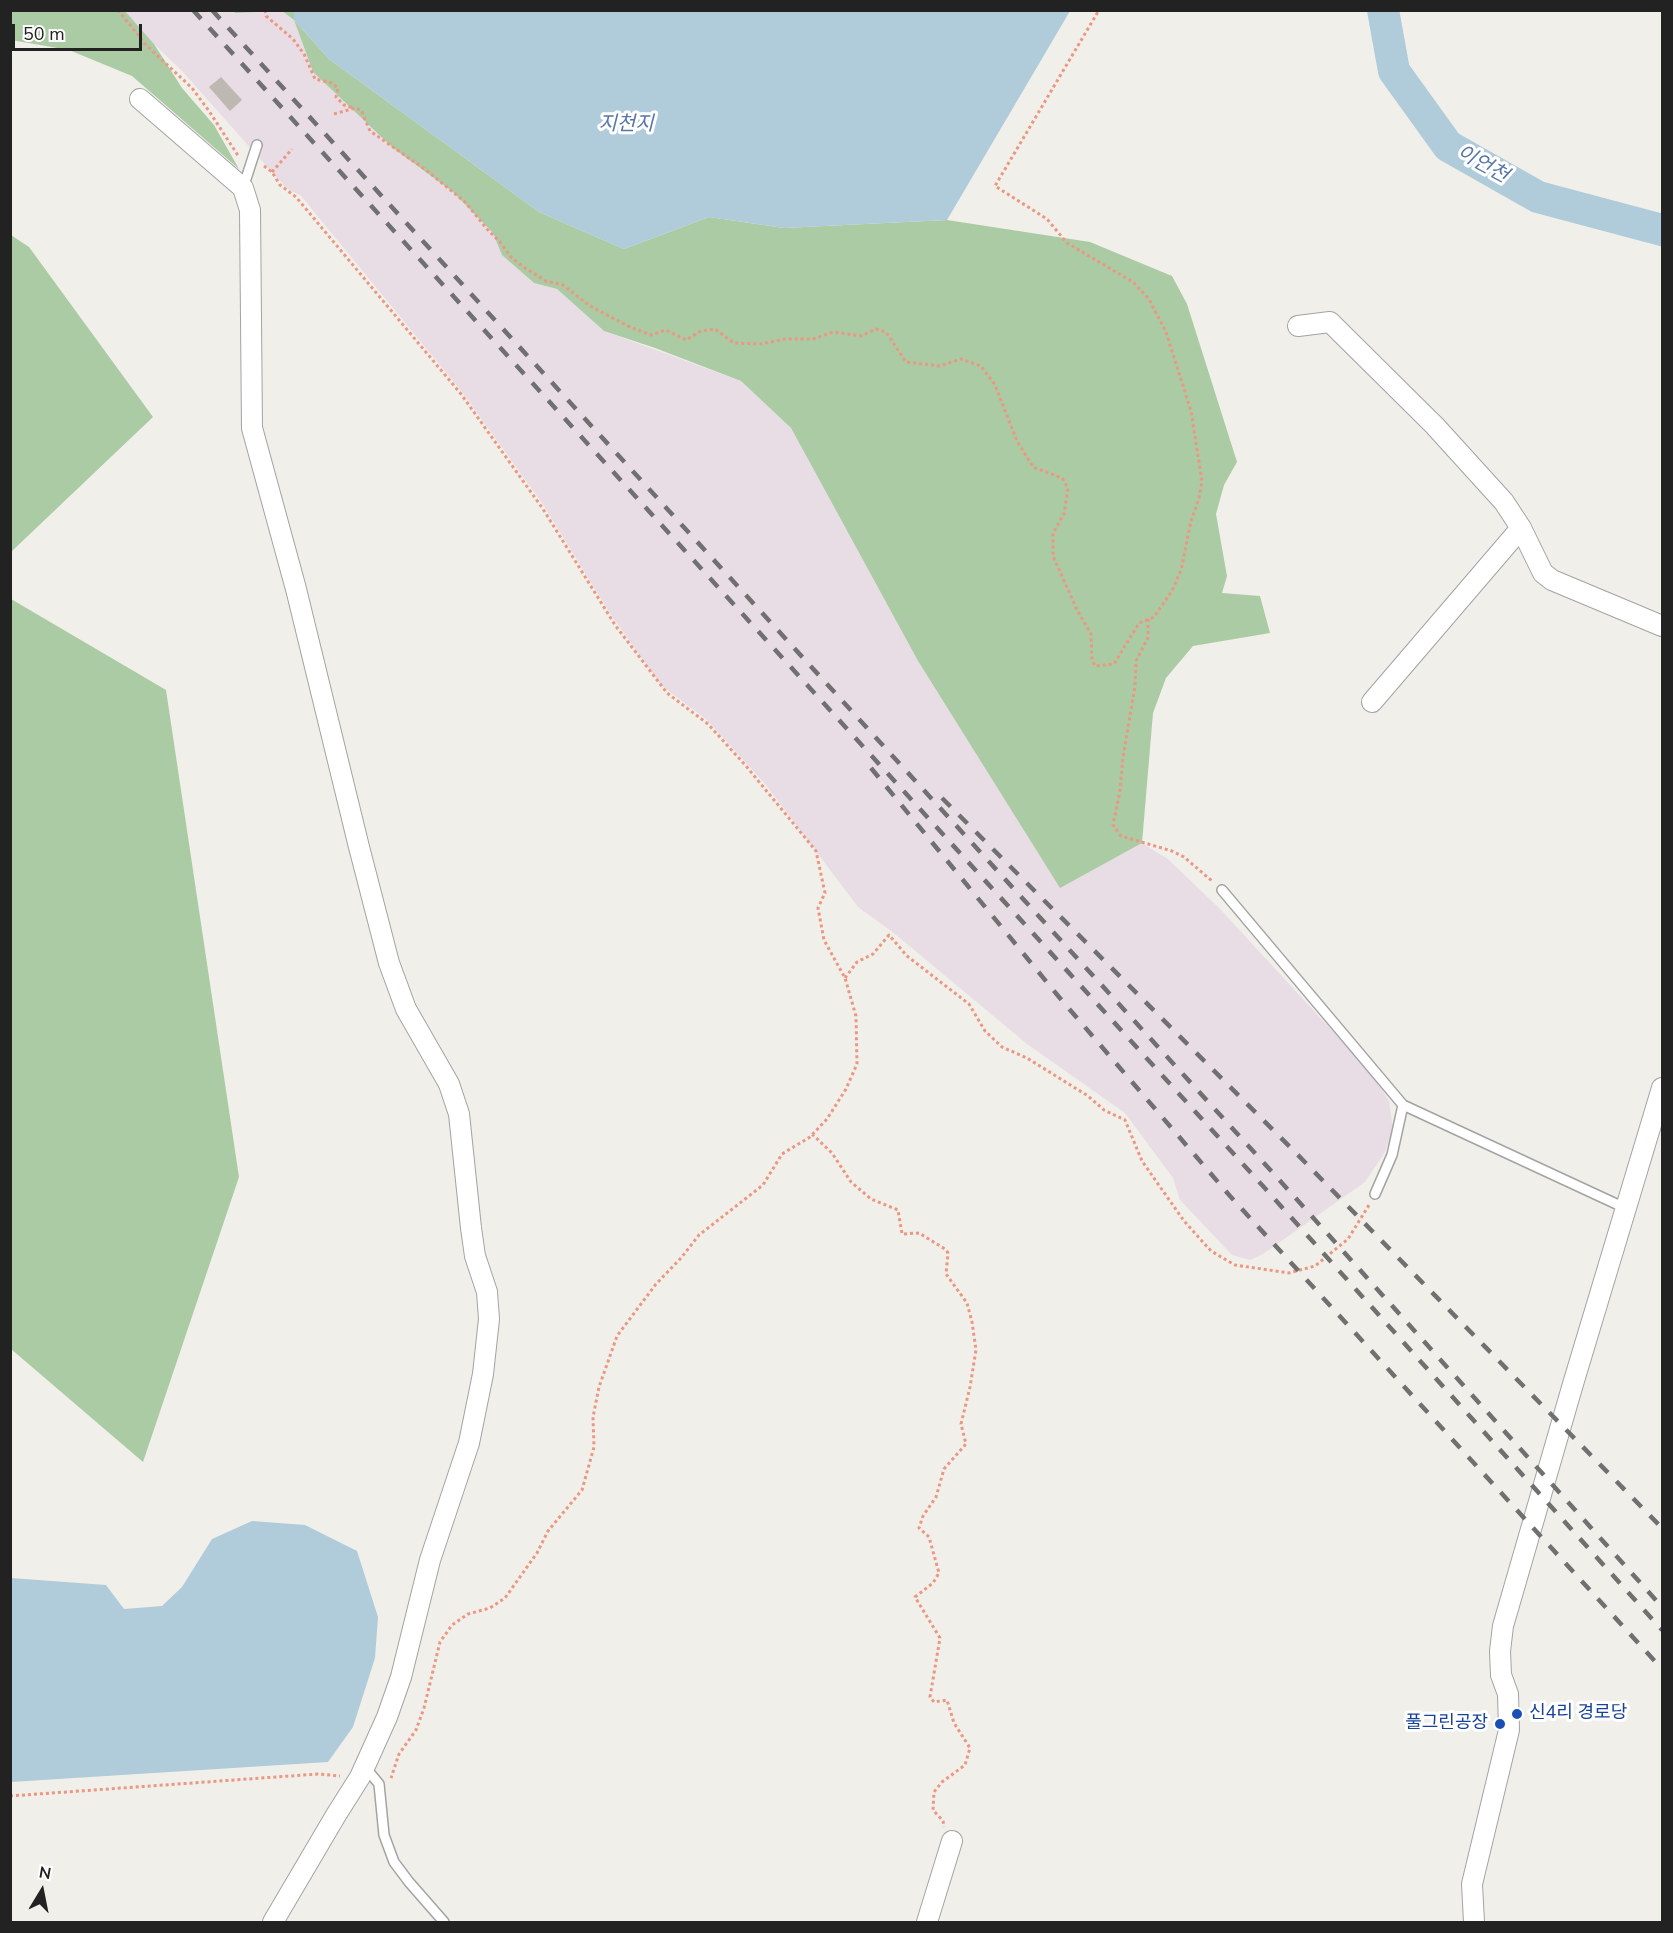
<!DOCTYPE html>
<html>
<head>
<meta charset="utf-8">
<style>
  body { margin:0 }
  #map { position:relative; width:1673px; height:1933px; overflow:hidden; background:#f1efea; font-family:"Nunito Sans",sans-serif }
  canvas { display:block }
  .frame { position:absolute; inset:0; border:12px solid #222; pointer-events:none }
  .north { position:absolute; left:12px; top:1861px; width:60px; height:60px; -webkit-text-stroke:4px #fff; paint-order:stroke; rotate:10deg; font-size:16px; font-weight:700; line-height:24px; text-align:center; color:#222 }
  .north::after { content:''; display:block; margin:auto; width:21px; height:27px; background:#222; clip-path:polygon(50% 0,100% 100%,50% 72%,0 100%) }
  .scale { position:absolute; left:12px; top:24px; width:130px; height:27px; box-sizing:border-box; border:3px solid #222; border-top:0; padding-left:8px; font-size:18px; line-height:21px; white-space:nowrap; color:#222; -webkit-text-stroke:4px #fff; paint-order:stroke }
</style>
</head>
<body>
<div id="map">
<canvas width="1673" height="1933"></canvas>
<div class="frame"></div>
<div class="north">N</div>
<div class="scale">50 m</div>
</div>
<script>
const context = document.querySelector('canvas').getContext('2d');
context.lineJoin = 'round';
function fill(path, color) { context.fillStyle = color; context.fill(path, 'evenodd'); }
const poly = rows => new Path2D(rows.map(r => 'M' + r).join(''));
function strokePath(path, color, width, dash) { context.strokeStyle = color; context.lineWidth = width; context.lineCap = dash ? 'butt' : 'round'; context.setLineDash(dash || []); context.stroke(path); }
function label(font, color, halo, rows, align = 'center') {
  context.font = font + ' "Nunito Sans","Noto Sans KR",sans-serif'; context.lineWidth = 6; context.setLineDash([]); context.textBaseline = 'middle'; context.strokeStyle = halo; context.fillStyle = color; for (const [text, x, y, turn = 0] of rows) {
    context.save(); context.translate(x, y); context.rotate((+turn || 0) * Math.PI / 180); context.textAlign = isNaN(turn) ? turn : align; if (halo) context.strokeText(text, 0, 0); context.fillText(text, 0, 0); context.restore();
  }
}
const industrial = poly([
  [233,10,236,13,282,11,294,20,313,72,393,148,453,192,493,233,503,255,534,283,557,289,604,331,741,381,791,428,918,661,1060,887,1142,843,1168,859,1221,910,1374,1076,1389,1101,1393,1129,1385,1152,1365,1182,1263,1254,1250,1260,1232,1255,1180,1200,1173,1178,1125,1113,1027,1044,895,934,858,907,766,785,707,720,661,685,611,615,542,503,462,392,301,196,286,188,182,71,154,44,125,11]
]);
const forest = poly([
  [10,11,125,11,154,44,182,88,214,125,239,169,132,76,69,50,11,40],
  [234,11,294,11,294,20,329,59,539,212,624,249,709,217,784,228,947,220,1090,242,1172,276,1187,304,1237,462,1224,485,1216,514,1227,576,1222,593,1260,596,1270,633,1193,646,1166,678,1153,713,1142,843,1060,888,918,661,791,428,741,381,655,348,604,331,557,289,534,283,502,255,493,233,453,192,393,148,313,72,294,20,282,11,235,13],
  [11,235,29,247,153,417,11,552],
  [11,599,166,690,239,1177,143,1462,11,1349]
]);
const water = poly([
  [294,11,1070,10,1070,11,947,220,784,228,709,217,624,249,539,212,329,59,294,20],
  [252,1521,305,1525,357,1551,378,1617,375,1658,353,1727,328,1762,11,1782,11,1578,106,1585,124,1609,162,1606,182,1587,212,1539]
]);
const river = poly([
  [1383,10,1394,71,1448,146,1538,197,1662,230]
]);
const building = poly([
  [221,78,241,100,230,110,210,87,221,78]
]);
const path = poly([
  [118,10,146,45,192,88,209,111,239,157],
  [265,10,266,16,293,39,304,54,315,79,332,83,338,88,336,97,344,105,353,108],
  [334,114,355,108,361,110,370,131,426,170,465,202,487,229,500,242,511,257,525,268,546,281,563,285,590,306,630,327,651,335,666,330,686,340,701,331,715,329,734,343,761,344,785,339,813,339,833,332,861,336,876,329,886,332,906,362,940,366,961,359,981,366,995,385,1017,441,1033,467,1062,478,1068,488,1064,514,1053,533,1053,556,1077,610,1091,634,1092,660,1095,666,1114,664,1139,623,1154,617,1172,591,1181,570,1191,521,1199,498,1202,481,1191,411,1166,332,1149,299,1133,282,1067,243,1047,219,995,186,1099,10],
  [264,166,272,172,280,185,296,197,461,394,543,509,615,625,667,693,708,724,746,766,816,851,825,893,818,908,824,940,845,978,856,1016,857,1064,846,1089,827,1119,810,1137,782,1154,763,1185,699,1235,681,1258,656,1284,617,1336,599,1387,593,1417,594,1447,582,1490,548,1531,537,1553,505,1598,490,1608,468,1614,452,1625,440,1642,424,1708,416,1730,399,1754,391,1778],
  [272,172,292,149],
  [1148,619,1148,638,1136,661,1135,686,1123,757,1120,791,1113,825,1121,836,1172,851,1184,857,1212,881],
  [845,978,857,962,873,954,889,935,907,956,969,1004,985,1031,1002,1047,1027,1058,1088,1096,1104,1110,1125,1120,1142,1161,1184,1221,1211,1251,1235,1265,1289,1273,1315,1266,1348,1239,1369,1205],
  [812,1134,832,1153,851,1182,871,1199,898,1210,902,1234,919,1233,945,1249,948,1253,946,1274,967,1303,972,1322,976,1350,970,1387,961,1424,966,1444,944,1469,936,1497,923,1516,919,1528,929,1537,939,1573,933,1583,915,1597,940,1638,930,1697,934,1702,947,1700,954,1723,970,1748,965,1765,942,1782,934,1792,933,1810,943,1821,944,1827],
  [10,1796,318,1774,340,1776]
]);
const lane = poly([
  [243,188,257,145],
  [1222,890,1403,1105,1625,1208],
  [1375,1194,1392,1155,1403,1105],
  [365,1767,379,1784,384,1835,394,1862,409,1882,444,1922]
]);
const street = poly([
  [140,99,243,188,250,210,252,428,296,589,359,847,389,963,406,1009,449,1084,459,1114,471,1228,475,1256,487,1292,489,1319,483,1374,469,1443,430,1560,401,1677,387,1717,360,1777,336,1815,273,1922],
  [1298,326,1330,322,1435,426,1504,502,1521,528,1543,573,1552,580,1662,626],
  [1372,702,1521,528],
  [927,1922,952,1841],
  [1474,1922,1472,1884,1509,1730,1508,1694,1501,1675,1500,1651,1503,1626,1573,1384,1662,1088]
]);
const rail = poly([
  [193,10,1262,1185,1662,1630],
  [212,10,1274,1174,1662,1607],
  [871,768,1059,997,1230,1196,1662,1669],
  [942,798,1293,1150,1662,1528]
]);
const markers = [
  [1517,1714,6,"#1a4fb4"],
  [1500,1724,6,"#1a4fb4"]
];
const transitNames = [
  ["신4리 경로당",1529,1714],
  ["풀그린공장",1488,1724,"right"]
];
const waterNames = [
  ["지천지",626,125],
  ["이언천",1482,165,29]
];
fill(industrial, '#e9dde5');
fill(forest, '#abcba4');
fill(water, '#b0cbd9');
strokePath(river, '#b0cbd9', 32);
fill(building, '#beb8b3');
strokePath(building, '#c1b8ae', 1.5);
strokePath(lane, '#a3a3a3', 12);
strokePath(street, '#a3a3a3', 22);
strokePath(path, '#eb9781', 3, [3, 3]);
strokePath(lane, '#fff', 9);
strokePath(street, '#fff', 20);
strokePath(rail, '#707070', 4.5, [12, 12]);
for (const [x, y, r, color] of markers) { const dot = new Path2D(); dot.arc(x, y, r, 0, 2 * Math.PI); context.fillStyle = color; context.fill(dot); strokePath(dot, '#fff', 2); }
label('18px', '#164399', '#fff', transitNames, 'left');
label('italic 20px', '#5877a8', '#fff', waterNames);
</script>
</body>
</html>
